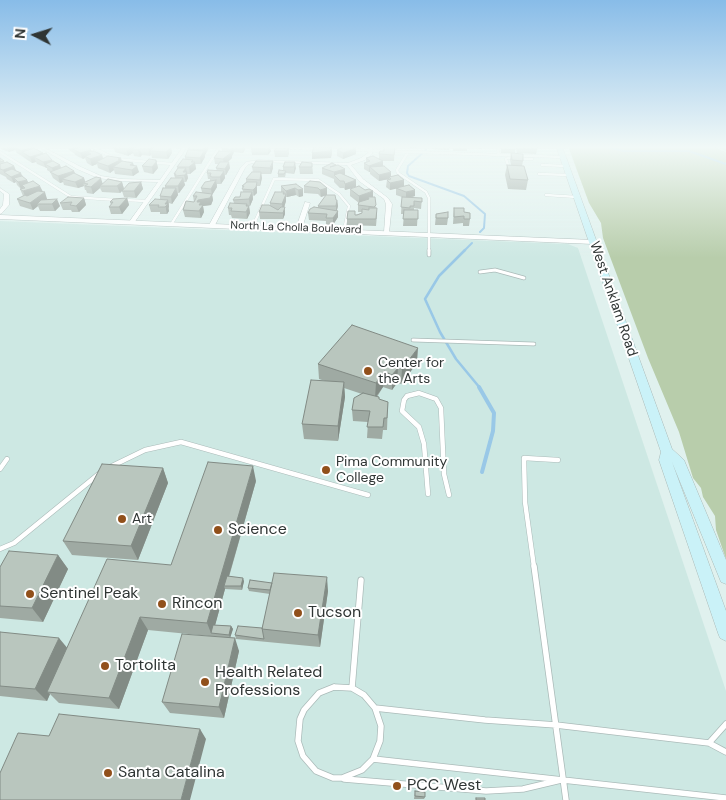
<!DOCTYPE html>
<html>
<head>
<meta charset="utf-8">
<style>
  body { margin:0 }
  #map { position:relative; width:726px; height:800px; overflow:hidden; background:#e0f1ee; font-family:"DM Sans",sans-serif }
  canvas { display:block }
  .north { position:absolute; left:10px; top:10px; width:50px; height:50px; -webkit-text-stroke:4px #fff; paint-order:stroke; rotate:275deg; font-size:14px; font-weight:700; line-height:20px; text-align:center; color:#2f3534 }
  .north::after { content:''; display:block; margin:auto; width:18px; height:22px; background:#2f3534; clip-path:polygon(50% 0,100% 100%,50% 72%,0 100%) }
</style>
</head>
<body>
<div id="map">
<canvas width="726" height="800"></canvas>
<div class="north">N</div>
</div>
<script>
const context = document.querySelector('canvas').getContext('2d');
context.lineJoin = 'round';
function fill(path, color) { context.fillStyle = color; context.fill(path, 'evenodd'); }
const poly = rows => new Path2D(rows.map(r => 'M' + r).join(''));
function strokePath(path, color, width, dash) { context.strokeStyle = color; context.lineWidth = width; context.lineCap = dash ? 'butt' : 'round'; context.setLineDash(dash || []); context.stroke(path); }
function label(font, color, halo, rows, align = 'center') {
  context.font = font + ' "DM Sans",sans-serif'; context.lineWidth = 4; context.setLineDash([]); context.textBaseline = 'middle'; context.strokeStyle = halo; context.fillStyle = color; for (const [text, x, y, turn = 0] of rows) {
    context.save(); context.translate(x, y); context.rotate((+turn || 0) * Math.PI / 180); context.textAlign = isNaN(turn) ? turn : align; if (halo) context.strokeText(text, 0, 0); context.fillText(text, 0, 0); context.restore();
  }
}
const built = poly([
  [0,221,568,244,578,248,726,691,726,800,0,800]
]);
const green = poly([
  [568,146,726,146,726,151,711,146,726,152,726,559,716,530,715,516,703,497,701,488,693,478,679,432,648,358,603,238,601,223,589,203]
]);
const streamFar2 = poly([
  [426,146,426,150,408,166,407,173,409,176,464,196,485,214,484,228,480,232],
  [603,146,624,151,689,151,726,164],
  [464,251,472,243]
]);
const streamFar1 = poly([
  [465,250,439,276,425,299,440,332,456,359,480,388]
]);
const stream = poly([
  [479,387,494,413,493,431,482,472]
]);
const serviceFar3 = poly([
  [90,146,116,159,172,164],
  [240,146,256,147],
  [497,146,499,155],
  [265,147,318,149],
  [353,150,563,157],
  [0,152,71,197,117,200],
  [408,152,397,170,398,173,426,192,429,198,429,251],
  [508,165,506,159,508,158,532,159],
  [542,165,566,166],
  [539,174,569,175],
  [546,195,577,197],
  [124,200,146,201],
  [172,223,220,146,228,146],
  [253,226,274,179,318,180,339,194,349,206,344,230]
]);
const serviceFar2 = poly([
  [429,250,429,255],
  [480,272,495,270,524,278],
  [413,340,534,344]
]);
const serviceFar1 = poly([
  [110,467,145,450,181,442,368,495],
  [0,469,7,459],
  [428,494,424,444,419,427,402,411,404,400,407,396,419,393,436,399,441,408,444,474,449,495],
  [0,549,14,543,100,473],
  [534,567,525,502,524,458,558,460]
]);
const service = poly([
  [534,566,566,800],
  [334,687,352,688,364,695,375,708,381,726,380,741,373,759,362,770,342,778,333,778,316,771,303,756,298,741,300,719,304,710,319,693,334,687],
  [352,688,361,580],
  [375,708,485,720,556,725,709,743,726,752],
  [709,743,726,724],
  [373,759,726,798],
  [344,779,486,791,523,789,561,780]
]);
const minor = poly([
  [37,146,41,146,81,167,101,176,121,179,160,180,182,148,156,147,154,146,188,146,134,223,132,224,129,222,158,182,121,181,98,178,77,169,37,146],
  [369,146,373,146,372,154,365,160,351,165,363,179,388,198,392,204,389,233,384,232,386,204,384,199,359,181,347,165,258,162,249,164,245,168,215,225,212,227,209,225,241,167,246,162,258,160,348,163,361,158,368,153,369,146],
  [0,188,9,194,9,205,2,213,0,214,0,209,3,205,4,194,0,191,0,188],
  [305,202,310,203,302,228,297,229,296,228,305,202]
]);
const tertiary = poly([
  [0,215,593,240,597,242,593,244,0,219,0,215]
]);
const secondary = poly([
  [556,146,562,146,672,449,684,460,726,560,726,584,721,582,719,577,672,462,726,611,726,641,720,638,718,633,659,460,661,452,556,146]
]);
const wall = poly([
  [0,146,30,146,33,147,33,149,60,165,61,168,74,171,75,174,84,178,85,182,103,183,122,182,124,189,120,193,102,192,100,188,93,194,87,193,86,190,85,190,84,186,78,188,64,185,63,182,60,183,53,178,50,172,47,170,47,168,37,164,36,162,32,163,17,153,15,150,9,152,1,149],
  [68,146,87,146,92,151,102,155,103,158,133,163,134,165,139,172,133,176,115,174,114,170,110,173,98,168,97,164,92,166,87,163,85,158,83,159,75,155,74,153,69,150],
  [106,146,135,146,135,147,137,146,154,146,154,147,171,147,172,153,168,159,152,158,151,154,150,156,142,155,140,157,134,156,133,153,128,156,115,152,114,148],
  [210,146,205,155,205,157,201,164,195,164,196,169,190,174,187,174,188,178,186,182,184,182,185,185,179,193,178,193,178,195,172,204,169,203,169,211,167,214,160,214,160,212,151,212,149,205,160,199,160,196,165,188,165,186,175,178,174,174,178,168,177,167,185,159,185,157,188,150,188,149],
  [223,146,244,146,245,149,243,153,234,152,232,156,232,158,228,162,230,168,226,175,225,175,225,178,221,184,217,184,217,187,212,195,213,200,211,205,203,206,204,212,201,218,185,217,183,210,194,202,193,196,202,192,201,188,210,181,210,179,208,179,207,173,217,171,216,168,218,164,215,164,214,158,222,151,222,148],
  [253,146,270,146,271,151,268,155,252,155,251,148],
  [345,146,360,146,350,146,356,148,356,154,343,159,337,156,337,150],
  [383,146,397,146,397,147,395,147,394,161,383,161,383,166,391,177,404,180,404,186,415,196,410,198,422,198,421,209,414,208,414,210,418,210,417,226,403,226,404,214,401,214,402,197,396,195,396,188,390,190,386,187,387,180,389,179,379,181,370,174,370,172,369,172,364,169,364,163,366,162,366,158,379,159,379,154,388,147],
  [401,146,418,146,418,148,401,147],
  [432,146,450,146,449,150,432,149],
  [453,146,467,146,467,151,453,151],
  [471,146,485,146,481,149],
  [503,146,514,146,513,147,515,150,515,153,501,153,501,147,503,147],
  [516,146,538,146,536,154,517,153,516,149],
  [289,148,289,154,288,157,275,157,274,151],
  [511,153,523,161,522,166,528,180,526,190,508,189,505,175,507,165,511,165,510,160],
  [0,158,4,161,5,163,14,166,16,171,27,180,28,183,43,192,47,199,47,200,60,206,55,211,40,211,38,206,33,210,20,206,17,199,23,196,20,189,21,189,17,185,16,182,14,183,7,179,6,177,0,174],
  [156,160,158,168,153,174,144,172,142,166],
  [285,162,296,168,294,174,286,173,285,177,278,177,278,174,283,170,283,167],
  [312,163,313,174,300,174,299,167],
  [336,165,336,166,345,169,345,175,356,180,356,187,345,190,344,188,340,188,334,182,334,179,322,174,322,168],
  [252,167,273,168,271,174,261,174,262,178,260,186,257,186,257,193,253,196,253,199,250,206,248,206,249,206,250,213,247,219,232,218,231,215,229,215,228,208,234,203,233,200,240,197,243,192,242,186,246,182,246,179,253,172],
  [141,182,143,189,136,198,124,197,122,191],
  [296,184,303,196,299,197,296,195,287,197,286,197,286,201,284,207,285,214,283,219,260,219,259,212,270,206,270,203,281,192,281,186],
  [304,186,327,188,327,195,336,200,337,200,338,206,337,210,338,211,338,217,333,225,326,225,326,221,309,220,308,213,318,208,318,206,326,195,321,197,318,194,304,193],
  [350,189,373,197,376,208,377,215,376,226,347,225,347,219,355,215,362,213,362,212,358,212,358,205,359,203,350,196],
  [84,198,86,205,79,212,72,212,71,210,63,210,60,203],
  [127,198,129,205,122,214,111,214,109,207,111,205,110,202],
  [454,208,464,212,470,219,469,226,463,226,463,223,453,224],
  [436,214,448,218,447,225,435,225],
  [417,363,401,384,397,383,392,390,383,387,377,397,379,397,379,400,388,402,387,430,383,430,382,439,367,438,368,422,353,421,352,410,362,394,344,388,345,397,338,441,304,439,302,424,325,381,319,379,318,364],
  [163,468,168,483,138,560,72,555,63,541],
  [256,481,229,577,244,581,242,590,225,589,215,625,231,626,233,629,230,638,239,651,224,718,170,713,162,702,219,637,148,630,119,709,59,703,50,694,47,701,0,696,0,632,67,648,171,565],
  [58,555,68,569,43,622,0,618,0,567],
  [248,588,328,591,320,647,236,639,235,635,262,628,270,594,249,591],
  [415,791,425,797,424,799,414,799]
]);
const shadedWall = poly([
  [6,146,18,146,14,147,15,150,9,152],
  [72,146,86,146,73,149,74,153],
  [133,146,135,146,136,150,132,150,133,153,128,156,126,149],
  [152,146,154,146,155,151,150,151,151,154,150,156,148,149],
  [205,146,210,146,205,155,205,157,201,164,200,158,203,152,203,150],
  [233,146,234,152,232,156,232,158,224,165,223,159,231,152,231,150],
  [242,146,244,146,245,149,243,153],
  [269,146,270,146,271,151,268,155,268,149],
  [33,147,35,153,22,152,21,151],
  [171,147,172,153,168,159,166,152],
  [332,148,332,154,331,158,312,159,312,153],
  [356,148,356,154,343,159,343,153],
  [140,149,142,155,140,157,138,150],
  [91,150,93,156,88,152,90,157,85,156,85,158,83,159,80,153],
  [43,153,45,159,34,157,36,162,32,163,30,157],
  [102,155,104,162,96,162,97,164,92,166,90,159],
  [121,158,123,165,113,167,114,170,110,173,108,166],
  [52,160,55,166,45,164,47,168,46,168,43,162],
  [156,160,158,168,153,174,152,167],
  [193,160,193,163,195,162,196,169,190,174,189,167],
  [273,161,273,168,271,174,270,168],
  [383,161,383,167,370,167,370,172,369,172,369,166],
  [229,162,230,168,226,175,225,169],
  [295,162,296,168,294,174,294,167],
  [133,163,134,168,137,166,139,172,133,176,130,165],
  [60,165,62,171,54,174,52,168],
  [14,166,17,173,4,172,6,177,3,170],
  [186,168,188,178,186,182,183,172],
  [345,169,345,175,334,176,334,172],
  [74,171,76,177,62,179,63,182,60,183,58,176],
  [224,171,225,178,221,184,220,177],
  [261,172,262,178,260,186,260,180],
  [391,172,391,178,389,177,389,179,379,181,379,175],
  [21,173,24,180,14,178,16,182,14,183,11,177],
  [84,178,86,184,83,183,84,186,78,188,75,182],
  [101,178,103,185,100,186,100,188,93,194,91,187],
  [183,178,185,185,179,193,178,186],
  [27,180,30,186,22,185,24,188,21,189,18,182],
  [216,180,217,187,212,195,211,189],
  [356,180,356,187,345,190,345,184],
  [404,180,404,187,390,190,390,183],
  [122,182,124,189,120,193,117,186],
  [141,182,143,189,136,198,134,191],
  [257,182,257,193,254,196,253,190],
  [40,186,43,192,26,198,23,191],
  [176,188,178,195,172,204,171,197],
  [295,188,296,195,287,197,286,191],
  [327,188,327,195,321,197,320,190],
  [303,189,303,196,299,197,298,190],
  [415,190,415,196,406,198,406,192],
  [373,191,373,198,359,203,359,196],
  [45,192,47,199,41,204,37,204,38,206,33,210,30,203],
  [252,192,253,199,250,206,249,199],
  [284,192,285,197,286,194,286,201,283,211,282,204],
  [212,194,213,200,211,205,203,206,204,212,201,218,197,202,198,200],
  [84,198,86,205,79,212,76,206],
  [127,198,129,205,122,214,119,207],
  [57,199,60,206,55,211,52,204],
  [168,200,169,207,168,208,169,211,167,214,165,204],
  [337,200,338,206,336,213,336,206],
  [247,204,248,209,249,206,250,213,247,219,246,206],
  [285,207,285,214,283,219,283,213],
  [338,211,338,217,333,225,333,218],
  [418,348,417,363,401,384,402,369],
  [398,368,397,383,392,390,392,375],
  [384,371,383,387,375,398,376,383],
  [344,382,345,397,338,441,338,426],
  [253,466,256,481,226,586,224,586,225,589,213,633,211,633,207,623],
  [163,468,168,483,138,560,131,546],
  [58,555,68,569,43,622,32,608],
  [327,577,328,591,320,647,318,635],
  [243,578,244,581,242,590,241,586],
  [140,617,148,630,119,709,109,698],
  [231,626,233,629,230,638,229,635],
  [59,638,69,650,47,692,50,694,47,701,35,689],
  [235,638,239,651,224,718,219,707],
  [200,729,206,739,190,800,181,800]
]);
const building = poly([
  [17,146,30,146,33,147,21,151,14,147,17,146],
  [87,146,91,150,80,153,73,149,87,146],
  [113,146,133,146,126,149,113,146],
  [137,146,152,146,148,149,140,149,138,150,132,150,137,146],
  [155,146,161,146,171,147,166,152,150,151,155,146],
  [192,146,205,146,203,150,188,149,192,146],
  [223,146,243,146,233,146,231,150,227,150,227,148,222,148,223,146],
  [253,146,269,146,268,149,251,148,253,146],
  [345,146,348,146,356,148,343,153,337,150,345,146],
  [314,147,332,148,330,151,312,153,314,147],
  [384,147,395,147,394,155,379,154,380,151,384,151,384,147],
  [501,147,515,147,515,150,501,149,501,147],
  [34,148,43,153,30,157,22,152,34,148],
  [276,148,289,148,287,151,274,151,276,148],
  [188,150,204,151,200,158,185,157,188,150],
  [94,151,102,155,90,159,85,156,91,154,88,152,94,151],
  [219,151,232,152,223,159,214,158,219,151],
  [46,153,52,160,43,162,34,157,46,153],
  [511,153,523,154,523,161,512,160,511,153],
  [108,156,121,158,118,159,120,160,108,166,96,162,108,156],
  [373,156,383,161,369,166,364,163,370,161,366,158,373,156],
  [0,158,4,161,0,162,0,158],
  [149,159,156,160,155,161,157,161,152,167,142,166,149,159],
  [183,159,193,160,191,162,195,162,189,167,177,167,183,159],
  [53,161,60,165,52,168,45,164,53,161],
  [122,161,133,163,130,165,137,166,132,170,113,167,122,161],
  [256,161,273,161,270,168,252,167,256,161],
  [7,162,14,166,3,170,0,169,0,164,7,162],
  [220,162,229,162,225,169,216,168,220,162],
  [285,162,295,162,294,167,283,167,285,162],
  [302,162,312,163,312,167,299,167,302,162],
  [332,163,336,165,330,167,338,165,345,169,334,172,322,168,332,163],
  [507,165,524,166,528,180,510,179,507,165],
  [66,166,74,171,58,176,50,172,66,166],
  [384,166,391,172,379,175,370,167,384,166],
  [178,168,186,168,183,172,187,172,185,175,175,176,176,174,174,174,178,168],
  [12,169,21,173,11,177,4,172,12,169],
  [208,170,224,171,220,177,212,177,210,176,211,173,207,173,208,170],
  [279,170,286,171,284,174,278,174,279,170],
  [252,172,261,172,260,180,246,179,252,172],
  [74,173,84,178,75,182,62,179,74,173],
  [340,173,356,180,345,184,344,181,340,181,334,175,340,173],
  [398,175,404,180,390,183,387,180,391,179,389,177,398,175],
  [22,176,27,180,18,182,14,178,22,176],
  [96,177,101,178,91,187,85,186,88,184,83,183,96,177],
  [171,178,183,178,178,186,165,186,171,178],
  [108,179,122,182,117,186,100,186,108,179],
  [216,180,211,189,201,188,205,182,216,180],
  [33,181,40,186,23,191,20,189,25,188,22,185,33,181],
  [310,181,320,182,327,188,320,190,318,188,304,186,310,181],
  [141,182,134,191,122,191,129,183,141,182],
  [247,182,257,182,256,187,253,190,242,189,244,186,242,186,247,182],
  [296,184,303,189,298,190,295,188,286,191,281,186,296,184],
  [409,185,415,190,406,192,396,188,409,185],
  [359,186,365,190,369,189,373,191,359,196,350,189,359,186],
  [163,188,176,188,171,197,160,196,163,188],
  [38,191,45,192,30,203,17,199,25,195,27,196,38,191],
  [196,192,212,194,210,198,198,200,197,202,201,202,199,205,203,205,199,211,183,210,186,201,194,202,197,196,193,196,196,192],
  [241,192,252,192,249,199,233,200,235,197,240,197,241,192],
  [275,192,284,192,283,194,286,194,282,204,270,203,275,192],
  [326,195,335,195,336,200,337,200,336,206,318,206,326,195],
  [68,197,84,198,76,206,70,205,72,202,60,203,68,197],
  [368,197,375,197,376,205,374,207,358,205,359,202,369,199,368,197],
  [402,197,422,198,422,202,414,201,414,206,410,206,410,208,401,207,402,197],
  [127,198,119,207,109,207,113,202,110,202,113,199,127,198],
  [57,199,52,204,37,204,41,200,57,199],
  [155,199,168,200,165,204,168,204,165,207,158,207,159,205,149,205,155,199],
  [230,203,247,204,246,206,249,206,246,212,231,211,232,208,228,208,230,203],
  [262,205,269,205,278,210,281,207,285,207,283,213,259,212,262,205],
  [314,207,338,211,333,218,326,218,327,214,308,213,310,209,314,207],
  [369,208,377,208,376,219,347,219,348,211,355,211,355,215,357,215,362,213,362,209,369,210,369,208],
  [454,208,464,208,464,212,470,213,470,219,464,219,464,216,454,217,454,208],
  [404,210,418,210,418,219,403,219,404,210],
  [448,212,448,218,436,218,436,214,448,212],
  [352,325,418,348,402,369,398,368,392,375,384,371,376,383,318,364,352,325],
  [311,380,344,382,338,426,302,424,311,380],
  [363,393,379,397,379,399,388,402,387,418,384,418,383,427,367,427,370,411,352,410,354,398,363,393],
  [208,462,253,466,207,623,140,617,109,698,47,692,107,559,171,565,208,462],
  [102,464,163,468,131,546,63,541,102,464],
  [9,551,58,555,32,608,0,606,0,567,9,551],
  [274,573,327,577,318,635,262,629,274,573],
  [227,576,243,578,241,586,224,586,227,576],
  [250,580,272,583,270,590,248,588,250,580],
  [213,625,231,626,229,635,211,633,213,625],
  [238,626,262,628,264,639,235,635,238,626],
  [0,632,59,638,35,689,0,686,0,632],
  [182,634,235,638,219,707,162,702,182,634],
  [59,714,200,729,181,800,0,800,0,773,18,733,49,736,59,714],
  [415,791,425,792,425,797,415,796,415,791],
  [476,798,485,798,485,800,476,800,476,798]
]);
const markers = [
  [368,371,5,"#91501b"],
  [326,470,5,"#91501b"],
  [122,519,5,"#91501b"],
  [218,530,5,"#91501b"],
  [30,594,5,"#91501b"],
  [162,604,5,"#91501b"],
  [298,613,5,"#91501b"],
  [105,666,5,"#91501b"],
  [205,682,5,"#91501b"],
  [108,773,5,"#91501b"],
  [397,786,5,"#91501b"]
];
const farStreetnames = [
  ["North La Cholla Boulevard",296,228,2]
];
const streetNames = [
  ["West Anklam Road",613,299,71]
];
const poiNames = [
  ["Center for",378,363],
  ["the Arts",378,379],
  ["Pima Community",336,462],
  ["College",336,478],
  ["Art",132,519]
];
const nearPoinames = [
  ["Science",228,530],
  ["Sentinel Peak",40,594],
  ["Rincon",172,604],
  ["Tucson",308,613],
  ["Tortolita",115,666],
  ["Health Related",215,673],
  ["Professions",215,691],
  ["Santa Catalina",118,773],
  ["PCC West",407,786]
];
fill(built, '#cde8e3');
fill(green, '#b8cdab');
strokePath(streamFar2, '#99c8e7', 2);
strokePath(streamFar1, '#99c8e7', 2.5);
strokePath(stream, '#99c8e7', 4);
strokePath(serviceFar3, '#abbbb9', 3);
strokePath(serviceFar2, '#abbbb9', 4.5);
strokePath(serviceFar1, '#abbbb9', 5.5);
strokePath(service, '#abbbb9', 7);
strokePath(minor, '#abbbb9', 1);
strokePath(tertiary, '#abbbb9', 1);
strokePath(secondary, '#abbbb9', 1);
strokePath(serviceFar3, '#fff', 2.5);
strokePath(serviceFar2, '#fff', 3);
strokePath(serviceFar1, '#fff', 4.5);
strokePath(service, '#fff', 5.5);
fill(minor, '#fff');
fill(tertiary, '#fff');
fill(secondary, '#caf2f8');
fill(wall, '#9faaa3');
fill(shadedWall, '#828b85');
fill(building, '#b9c6be');
strokePath(building, '#828b85', 1);
const sky = context.createLinearGradient(0, 0, 0, 258);
sky.addColorStop(0, '#88bce8');
sky.addColorStop(0.57, '#f1f9f7');
sky.addColorStop(1, '#f1f9f700');
context.fillStyle = sky;
context.fillRect(0, 0, 726, 258);
for (const [x, y, r, color] of markers) { const dot = new Path2D(); dot.arc(x, y, r, 0, 2 * Math.PI); context.fillStyle = color; context.fill(dot); strokePath(dot, '#fff', 2); }
label('11px', '#2f3534', '#fff', farStreetnames);
label('14px', '#2f3534', '#fff', streetNames);
label('14px', '#2f3534', '#fff', poiNames, 'left');
label('16px', '#2f3534', '#fff', nearPoinames, 'left');
</script>
</body>
</html>
